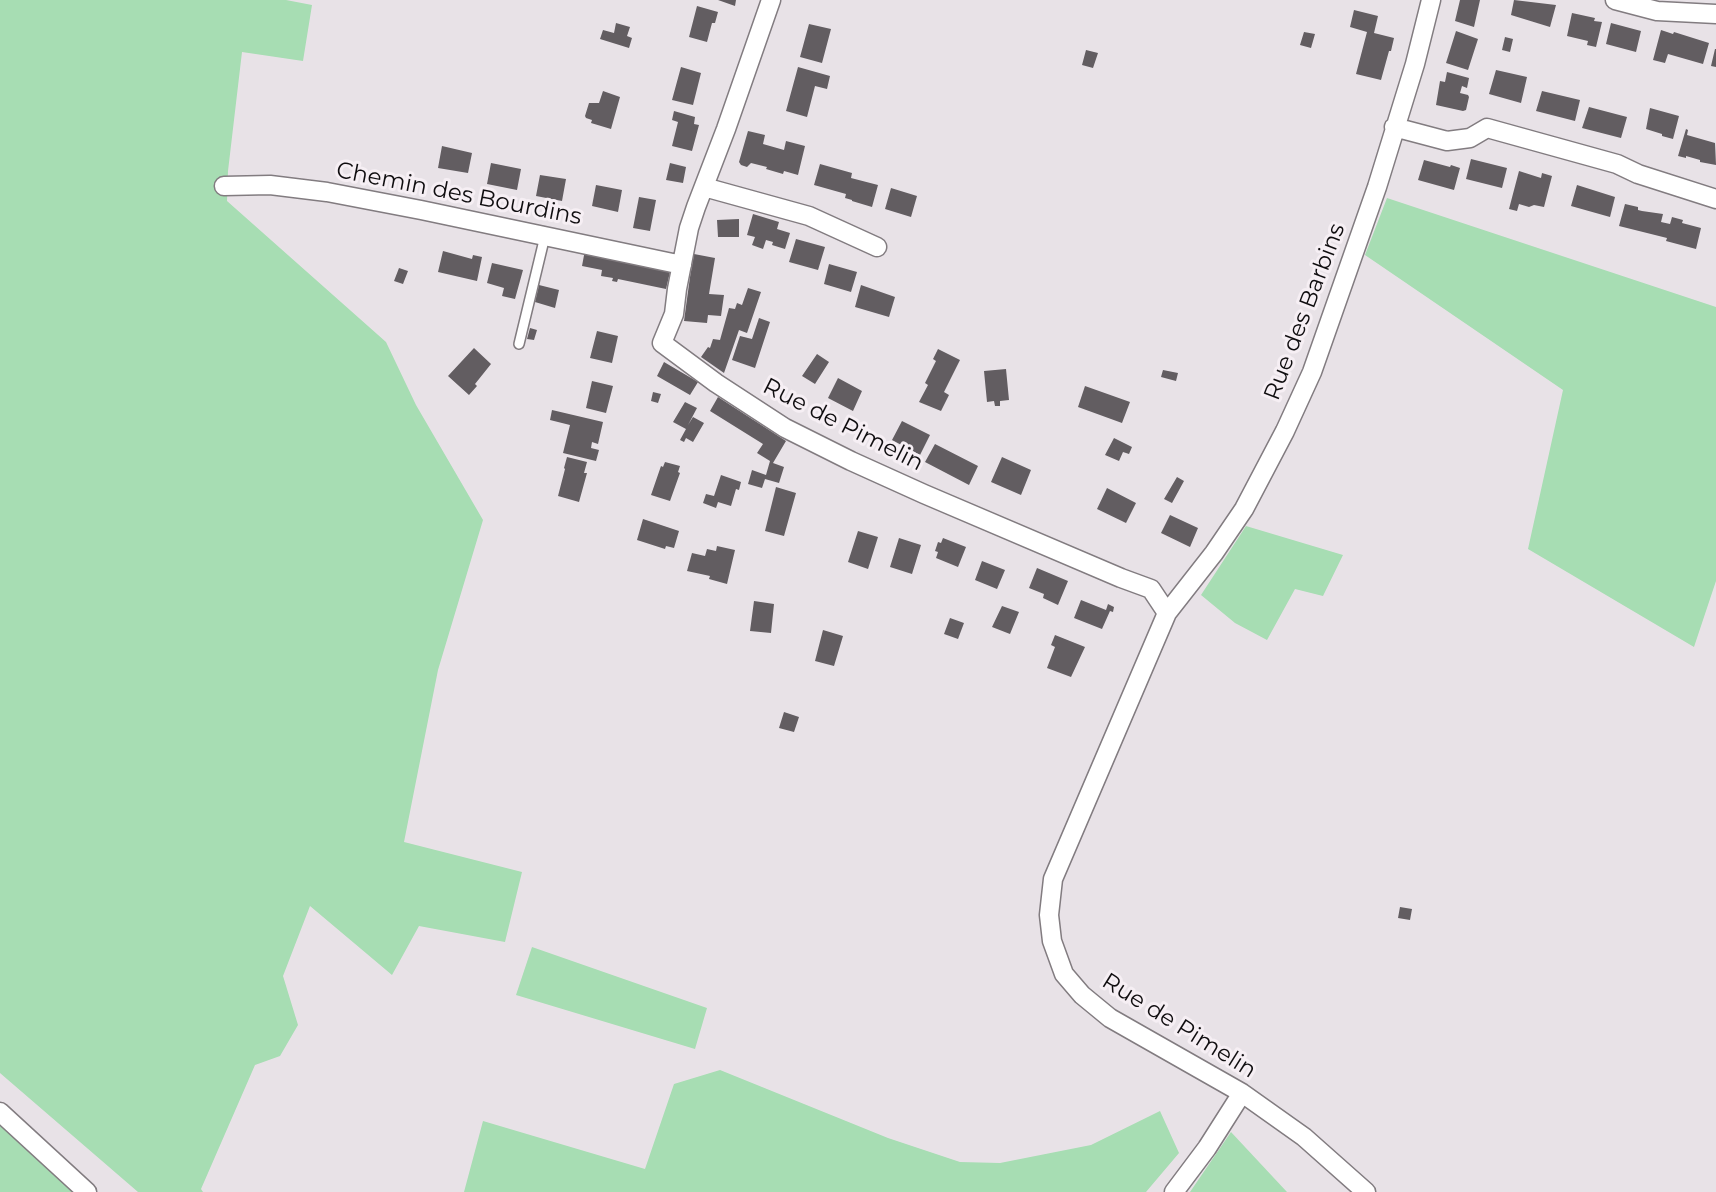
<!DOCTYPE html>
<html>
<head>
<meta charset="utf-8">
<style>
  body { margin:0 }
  canvas { display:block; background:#e8e2e7 }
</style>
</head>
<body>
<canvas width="1716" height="1192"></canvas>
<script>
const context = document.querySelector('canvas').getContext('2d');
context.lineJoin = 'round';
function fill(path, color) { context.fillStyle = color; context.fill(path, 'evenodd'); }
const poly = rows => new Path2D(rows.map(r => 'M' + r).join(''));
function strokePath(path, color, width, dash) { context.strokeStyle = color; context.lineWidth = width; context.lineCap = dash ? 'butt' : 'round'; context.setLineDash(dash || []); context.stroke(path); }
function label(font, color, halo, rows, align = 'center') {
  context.font = font + ' Montserrat,sans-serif'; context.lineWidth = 6; context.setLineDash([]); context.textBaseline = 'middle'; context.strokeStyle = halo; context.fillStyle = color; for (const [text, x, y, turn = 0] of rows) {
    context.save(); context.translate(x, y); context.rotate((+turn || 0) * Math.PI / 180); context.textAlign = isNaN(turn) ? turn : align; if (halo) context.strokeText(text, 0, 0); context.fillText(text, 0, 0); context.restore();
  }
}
const green = poly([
  [0,0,286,0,312,5,303,61,242,52,228,171,227,201,386,342,416,405,483,520,438,670,404,842,522,872,505,942,419,926,392,975,310,906,283,976,298,1025,280,1056,255,1065,201,1189,203,1192,138,1192,0,1073],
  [1387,198,1716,307,1716,581,1694,647,1528,549,1563,390,1365,255],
  [1246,526,1343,555,1323,596,1295,589,1267,640,1235,623,1201,595],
  [532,947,707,1008,695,1049,516,995],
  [720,1070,888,1138,960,1162,1000,1163,1091,1145,1160,1111,1179,1153,1146,1192,464,1192,483,1121,645,1169,674,1084],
  [0,1125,75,1192,0,1192],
  [1231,1132,1287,1192,1190,1192]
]);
const building = poly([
  [718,0,736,0,735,6],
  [1460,0,1480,0,1474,27,1455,21],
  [1514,0,1556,5,1550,27,1511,15],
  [697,6,718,12,715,23,712,23,707,42,689,37],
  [1354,10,1378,16,1374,33,1394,38,1391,51,1389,51,1381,80,1356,74,1367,32,1350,27],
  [1572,13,1595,18,1594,21,1602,22,1596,47,1587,45,1588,41,1567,36],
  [616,23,630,27,627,36,632,38,629,48,600,39,603,30,614,33],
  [1611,23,1641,31,1636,52,1606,44],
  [809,24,831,29,822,63,800,57],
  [1661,30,1673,34,1674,32,1709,43,1703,64,1668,54,1665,63,1653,60],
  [1456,31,1478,39,1468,70,1446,63],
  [1304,32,1315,34,1311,48,1300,45],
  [1505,37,1513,39,1510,52,1502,50],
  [1715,49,1716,49,1716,67,1711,66],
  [1086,50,1098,53,1093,68,1082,65],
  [681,67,701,73,693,105,672,100],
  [798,67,830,76,827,89,815,86,807,117,786,111],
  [1496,70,1527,77,1521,103,1489,94],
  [1447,72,1469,78,1467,88,1462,86,1460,93,1468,95,1469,97,1466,110,1463,111,1436,105,1440,81,1445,82],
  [603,91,620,97,611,129,591,123,592,120,586,118,585,116,589,103,599,103],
  [1542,91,1580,100,1575,121,1536,111],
  [1589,107,1627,117,1621,138,1582,128],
  [1650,108,1679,116,1673,139,1662,136,1662,134,1646,129],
  [674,111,695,117,694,124,699,125,692,151,672,146,678,122,672,120],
  [1686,129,1688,130,1687,135,1715,143,1716,165,1700,162,1700,160,1686,156,1686,158,1678,156],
  [748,131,765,135,763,144,784,150,786,141,805,146,798,175,784,171,783,174,766,169,767,167,751,163,747,167,741,165,739,162],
  [442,146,472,153,468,173,438,168],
  [1471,159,1507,168,1502,188,1466,179],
  [1424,160,1450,167,1451,165,1460,168,1454,190,1418,180],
  [491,163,521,169,517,190,487,184],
  [670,163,686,167,683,183,666,180],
  [820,164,852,173,851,178,878,185,872,207,852,201,852,200,845,198,846,194,814,185],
  [1519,171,1541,178,1542,173,1552,176,1544,207,1534,205,1529,207,1519,204,1517,211,1509,209],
  [540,175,566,179,562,201,536,196],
  [596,185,622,190,618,212,592,206],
  [1577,185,1615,197,1610,217,1571,206],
  [891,188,917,196,911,217,885,209],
  [639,197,656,200,650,231,633,228],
  [1625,204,1638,207,1638,210,1642,211,1663,214,1661,222,1670,224,1672,217,1683,220,1682,223,1701,228,1696,249,1666,241,1667,238,1619,226],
  [753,214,779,222,777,229,790,233,785,249,772,245,773,242,766,240,763,249,752,245,755,237,747,235],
  [739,219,739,237,718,237,717,220],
  [796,239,825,247,818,270,789,262],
  [585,250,671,268,666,289,618,279,617,282,612,281,613,278,601,276,602,270,582,266],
  [443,251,472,259,473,255,482,257,477,281,438,272],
  [694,254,715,258,709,294,724,295,721,316,708,315,707,323,684,321,690,277],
  [492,263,523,270,515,299,502,296,504,288,487,283],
  [829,264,857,272,851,292,824,284],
  [399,268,408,271,403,284,394,281],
  [539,285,559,290,555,308,535,302],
  [861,285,895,297,889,317,855,307],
  [748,288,761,292,747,333,739,330,724,373,701,357,708,347,710,348,713,339,720,340,729,308,735,309,737,303,742,305],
  [759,318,770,322,755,368,732,360,740,336,752,339],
  [530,328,537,330,534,340,527,339],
  [597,331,618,336,612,363,590,358],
  [474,348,491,364,475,384,477,386,469,395,448,376],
  [938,349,960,360,944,392,949,395,941,411,919,402,928,385,925,383,936,361,933,359],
  [817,354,829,362,815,384,802,376],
  [664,362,698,382,690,395,657,376],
  [1006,369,1009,400,1000,401,1000,406,995,406,994,401,987,402,984,371],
  [1163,370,1178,373,1176,381,1161,377],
  [838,378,862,391,853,411,828,398],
  [592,381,613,386,606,413,586,408],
  [1085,386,1130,402,1122,423,1078,407],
  [653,392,661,394,658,403,651,401],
  [718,397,786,441,773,463,784,467,779,483,765,479,762,488,748,484,752,470,766,475,770,461,757,453,763,444,710,411],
  [685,402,697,408,688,425,693,417,704,423,693,442,686,438,684,442,680,440,686,429,673,422],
  [552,410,603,422,598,444,592,442,591,448,599,450,596,461,563,453,570,425,550,420],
  [902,421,930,435,920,455,892,440],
  [1114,438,1132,447,1129,454,1123,452,1119,461,1105,455],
  [935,444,978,466,969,485,925,462],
  [567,457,587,462,584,473,587,473,579,502,558,496,565,469,564,468],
  [1002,457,1031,470,1021,495,991,482],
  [665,462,680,466,678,472,680,473,670,501,651,495,661,466,663,467],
  [721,475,741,482,739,490,736,489,731,506,718,502,716,508,703,503,706,494,714,496],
  [1177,477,1184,481,1172,503,1164,499],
  [776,487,796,493,784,536,765,531],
  [1107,488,1136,503,1126,523,1097,509],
  [1170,515,1198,528,1190,547,1161,533],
  [643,519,679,531,674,548,666,546,665,549,637,540],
  [858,531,878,537,868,569,848,562],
  [899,538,921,545,912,574,890,567],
  [943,538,966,547,958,567,936,558,938,552,935,551,938,542,941,543],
  [717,546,735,550,727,584,709,579,710,576,687,571,692,553,705,556,707,549,716,551],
  [982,561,1005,570,997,589,975,580],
  [1037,568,1068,581,1058,605,1043,598,1044,594,1029,588],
  [1081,600,1106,610,1108,604,1114,607,1113,612,1110,611,1102,629,1074,618],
  [754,601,774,604,771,633,750,631],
  [1002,606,1019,612,1010,634,992,627],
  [950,618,964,623,958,639,944,634],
  [823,630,843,636,834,666,815,661],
  [1055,635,1085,647,1071,677,1047,668,1055,647,1051,645],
  [784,712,799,717,794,732,779,728],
  [1400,907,1412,909,1410,920,1398,918]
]);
const service = poly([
  [519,344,545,236]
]);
const minor = poly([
  [771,0,726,129,696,207,689,228,677,289,674,314,662,343,716,383,785,428,851,461,924,494,1121,578,1151,589,1167,613,1053,879,1049,915,1052,941,1064,974,1082,995,1110,1018,1242,1093,1304,1137,1366,1192],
  [1615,0,1657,11,1716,14],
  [1394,127,1447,141,1470,138,1487,128,1617,164,1638,174,1716,199],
  [224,186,270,185,327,192,421,210,682,265],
  [704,187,809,216,877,247],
  [1167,613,1214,553,1244,509,1285,431,1312,372,1377,187,1415,64,1431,0],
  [0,1112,87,1192],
  [1174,1192,1207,1148,1242,1093]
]);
const streetNames = [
  ["Chemin des Bourdins",459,194,11],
  ["Rue des Barbins",1305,312,-69],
  ["Rue de Pimelin",843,425,27],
  ["Rue de Pimelin",1179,1026,32]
];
fill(green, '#a7ddb3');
fill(building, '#625d61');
strokePath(service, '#827c80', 12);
strokePath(minor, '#827c80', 21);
strokePath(service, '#fff', 9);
strokePath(minor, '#fff', 18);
label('23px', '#0f0d0f', '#f6eff4', streetNames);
</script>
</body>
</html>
